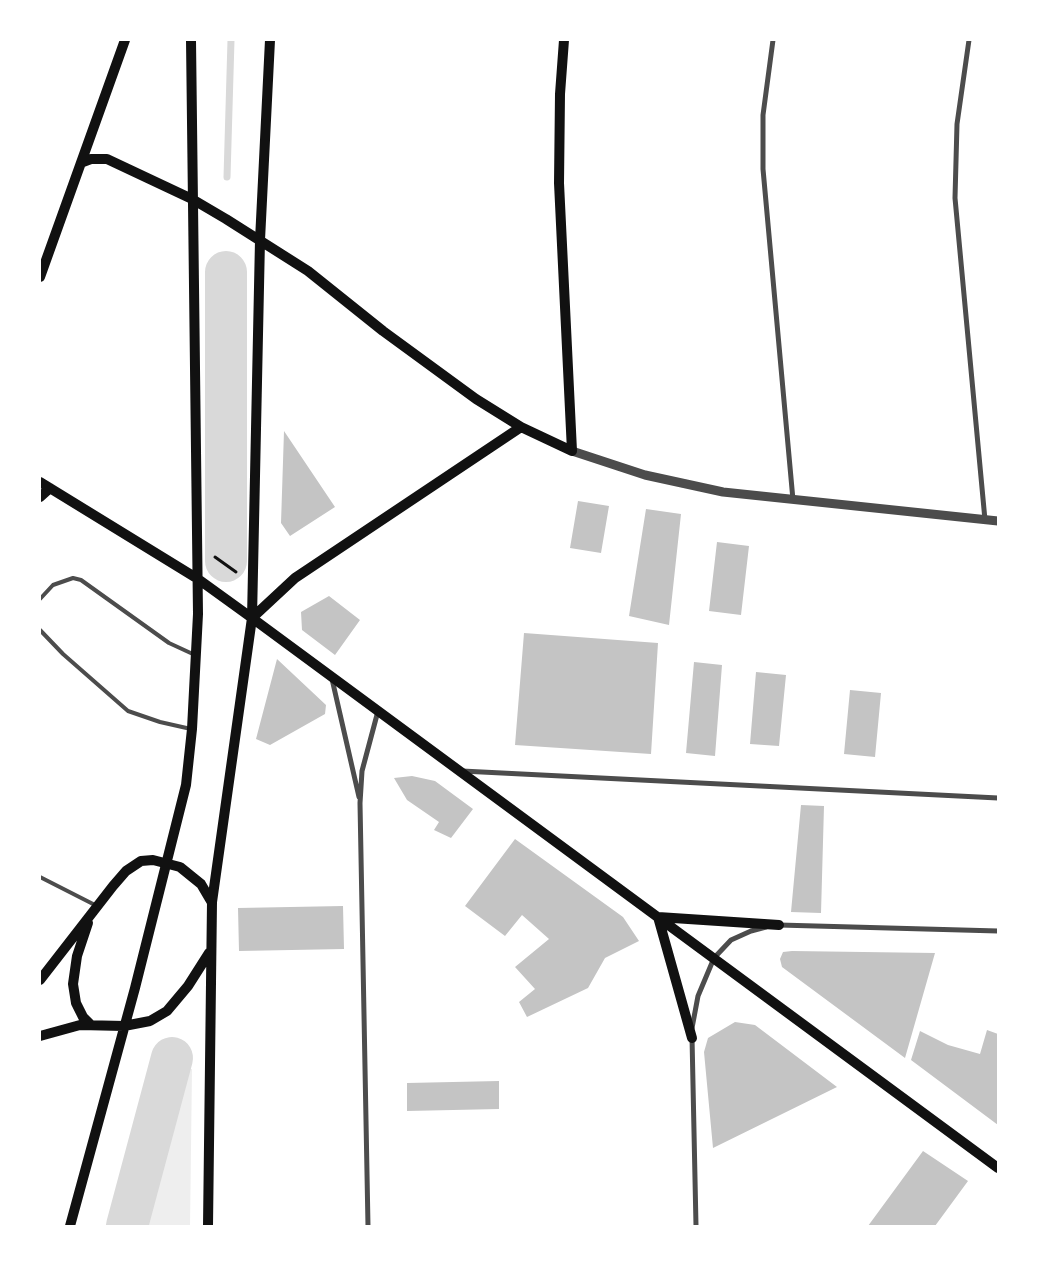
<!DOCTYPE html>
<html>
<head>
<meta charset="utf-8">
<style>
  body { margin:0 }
  #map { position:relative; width:1038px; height:1266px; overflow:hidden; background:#fff; font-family:"Sofia Sans Condensed",sans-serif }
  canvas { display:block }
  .frame { position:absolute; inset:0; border:41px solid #fff; pointer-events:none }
</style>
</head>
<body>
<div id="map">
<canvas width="1038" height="1266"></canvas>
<div class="frame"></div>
</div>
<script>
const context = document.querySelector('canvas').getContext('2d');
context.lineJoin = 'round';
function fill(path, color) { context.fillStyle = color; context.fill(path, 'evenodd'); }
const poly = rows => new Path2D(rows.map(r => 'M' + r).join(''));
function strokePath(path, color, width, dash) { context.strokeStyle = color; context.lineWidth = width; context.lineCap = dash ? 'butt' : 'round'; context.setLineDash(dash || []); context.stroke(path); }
const green = poly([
  [192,1069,190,1226,137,1226,182,1070]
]);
const stream = poly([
  [227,177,231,40]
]);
const river = poly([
  [226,272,226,561],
  [127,1226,172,1058]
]);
const building = poly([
  [284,431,335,507,290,536,281,523],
  [578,501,609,506,601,553,570,548],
  [646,509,681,514,669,625,629,616],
  [717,542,749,546,741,615,709,611],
  [329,596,360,620,335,655,302,630,301,612],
  [524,633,658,643,651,754,515,745],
  [277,659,326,705,325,714,270,745,256,739],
  [694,662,722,665,715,756,686,753],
  [756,672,786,675,779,746,750,744],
  [850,690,881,693,875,757,844,754],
  [412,776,435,781,473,809,451,838,434,830,439,822,407,800,394,778],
  [801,805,824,806,821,913,791,912],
  [515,839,623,917,639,941,605,958,588,988,527,1017,519,1002,535,989,515,967,549,939,522,915,505,936,465,906],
  [343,906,344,949,239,951,238,908],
  [792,951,935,953,905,1058,782,967,780,959,783,952],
  [735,1022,755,1025,837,1087,713,1148,704,1052,708,1038],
  [987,1030,998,1034,998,1125,911,1060,920,1031,948,1045,980,1054],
  [499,1081,499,1109,407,1111,407,1083],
  [923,1151,968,1181,935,1226,868,1226]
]);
const path = poly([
  [215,557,236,572]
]);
const service = poly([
  [40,599,53,585,73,578,81,580,169,643,195,655],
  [40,630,63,654,128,711,160,722,191,729],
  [40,877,95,905]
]);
const minor = poly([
  [773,40,763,115,763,169,793,500],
  [969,40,957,124,955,198,985,520],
  [332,679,359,797],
  [462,771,998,798],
  [779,925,998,931],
  [692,1028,698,996,714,958,731,940,751,931,766,927],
  [692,1037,696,1226],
  [368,1226,360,803,362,771,378,711]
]);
const tertiary = poly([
  [572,451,645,475,723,492,998,521]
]);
const secondary = poly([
  [83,162,91,159,107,159,192,199,226,219,308,271,383,331,476,399,521,427,572,451,559,183,560,94,564,40],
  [40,277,125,40],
  [40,482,198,579,252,618,998,1168],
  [40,497,50,488],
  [252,618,295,578,521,427],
  [88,923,77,956,73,984,76,1003,83,1017,91,1025],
  [40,980,113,886,126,871,141,861,153,860,180,867,201,884,211,901],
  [40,1036,80,1025,124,1026,150,1021,167,1011,188,986,209,953],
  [692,1038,658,917,779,925],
  [70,1226,135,988,186,785,192,729,198,614,191,40],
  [208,1226,212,902,252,618,260,240,270,40]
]);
fill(green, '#eee');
strokePath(stream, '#d9d9d9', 7);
strokePath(river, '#d9d9d9', 42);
fill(building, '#c4c4c4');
strokePath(path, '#111', 3);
strokePath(service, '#4c4c4c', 4);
strokePath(minor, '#4c4c4c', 5);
strokePath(tertiary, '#4c4c4c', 9);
strokePath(secondary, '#111', 10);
</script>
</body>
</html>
